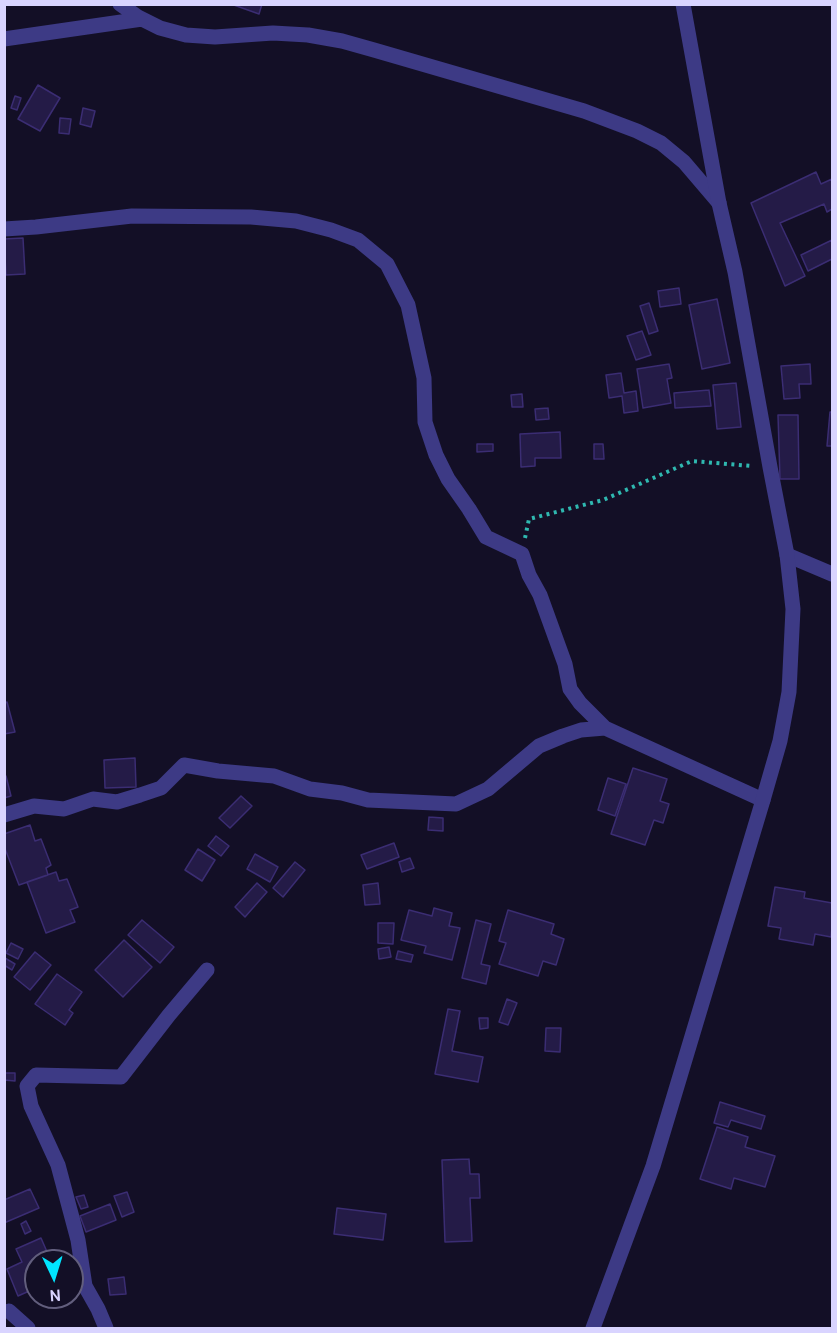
<!DOCTYPE html>
<html>
<head>
<meta charset="utf-8">
<style>
  body { margin:0 }
  #map { position:relative; width:837px; height:1333px; overflow:hidden; background:#130f26; font-family:Cabin,sans-serif }
  canvas { display:block }
  .frame { position:absolute; inset:0; border:6px solid #d9d4ff; pointer-events:none }
  .north { position:absolute; left:24px; top:1249px; width:60px; height:60px; box-sizing:border-box; background:#130f26; border:2px solid #625e7d; border-radius:50%; rotate:176deg; font-size:16px; font-weight:700; line-height:24px; text-align:center; color:#d9d4ff }
  .north::after { content:''; display:block; margin:auto; width:21px; height:27px; background:#00e5ff; clip-path:polygon(50% 0,100% 100%,50% 72%,0 100%) }
</style>
</head>
<body>
<div id="map">
<canvas width="837" height="1333"></canvas>
<div class="frame"></div>
<div class="north">N</div>
</div>
<script>
const context = document.querySelector('canvas').getContext('2d');
context.lineJoin = 'round';
function fill(path, color) { context.fillStyle = color; context.fill(path, 'evenodd'); }
const poly = rows => new Path2D(rows.map(r => 'M' + r).join(''));
function strokePath(path, color, width, dash) { context.strokeStyle = color; context.lineWidth = width; context.lineCap = dash ? 'butt' : 'round'; context.setLineDash(dash || []); context.stroke(path); }
const building = poly([
  [231,4,262,4,259,14,231,4],
  [38,85,60,98,40,131,18,119,38,85],
  [15,96,21,98,17,110,11,108,15,96],
  [83,108,95,111,91,127,80,124,83,108],
  [60,118,71,119,69,134,59,133,60,118],
  [816,172,821,184,832,179,832,209,827,212,824,204,780,223,805,276,785,286,751,203,816,172],
  [23,238,25,274,6,275,4,239,23,238],
  [832,240,832,259,808,271,801,255,832,240],
  [679,288,681,304,660,307,658,291,679,288],
  [717,299,730,363,702,369,689,305,717,299],
  [649,303,658,331,649,334,640,306,649,303],
  [642,331,651,355,636,360,627,336,642,331],
  [669,364,672,378,667,379,671,403,643,408,637,369,669,364],
  [810,364,811,384,799,384,800,398,784,399,781,366,810,364],
  [621,373,624,393,636,391,638,411,624,413,622,396,609,398,606,375,621,373],
  [736,383,741,427,717,429,713,385,736,383],
  [709,390,711,406,675,408,674,393,709,390],
  [522,394,523,407,512,407,511,395,522,394],
  [548,408,549,419,536,420,535,409,548,408],
  [830,412,832,412,832,446,827,446,830,412],
  [778,415,798,415,799,479,780,479,778,415],
  [560,432,561,458,535,458,535,466,521,467,520,434,560,432],
  [477,444,493,444,493,451,477,452,477,444],
  [594,444,603,444,604,459,594,459,594,444],
  [7,702,15,732,4,734,4,703,7,702],
  [135,758,136,787,105,788,104,760,135,758],
  [633,768,667,779,660,801,669,804,663,823,654,820,645,845,611,834,633,768],
  [4,776,6,776,11,796,4,798,4,776],
  [608,778,626,784,615,816,598,810,608,778],
  [241,796,252,806,230,828,219,818,241,796],
  [429,817,443,818,443,831,428,830,429,817],
  [30,825,35,841,41,839,51,865,46,868,48,875,19,885,4,846,4,834,30,825],
  [216,836,229,846,221,856,208,846,216,836],
  [394,843,399,857,367,869,361,855,394,843],
  [198,849,215,860,202,881,185,870,198,849],
  [255,854,278,867,270,882,247,869,255,854],
  [410,858,414,868,402,872,399,862,410,858],
  [295,862,305,870,283,897,273,888,295,862],
  [56,872,59,881,67,879,78,907,70,910,75,922,46,933,27,882,56,872],
  [257,883,267,892,245,917,235,907,257,883],
  [378,883,380,904,365,905,363,885,378,883],
  [775,887,805,892,804,898,832,903,832,927,831,937,815,934,813,945,779,939,781,928,768,926,775,887],
  [434,908,452,913,449,926,460,928,452,960,424,953,426,946,401,940,409,910,432,916,434,908],
  [508,910,554,924,551,934,564,939,556,965,543,961,538,976,499,964,506,943,499,941,508,910],
  [142,920,174,947,160,963,128,935,142,920],
  [476,920,491,924,481,964,490,966,486,984,462,978,476,920],
  [378,923,394,923,393,944,378,943,378,923],
  [124,940,152,967,123,997,95,970,124,940],
  [11,943,23,949,18,959,6,953,11,943],
  [389,947,391,957,379,959,378,949,389,947],
  [398,951,413,955,411,962,396,959,398,951],
  [35,952,51,965,30,990,14,977,35,952],
  [5,958,15,964,12,970,4,965,5,958],
  [57,974,82,992,69,1010,73,1013,65,1025,35,1004,57,974],
  [507,999,517,1003,508,1025,499,1022,507,999],
  [448,1009,460,1011,452,1051,483,1057,478,1082,435,1074,448,1009],
  [479,1018,488,1018,488,1028,480,1029,479,1018],
  [546,1028,561,1028,560,1052,545,1051,546,1028],
  [5,1073,15,1073,15,1081,4,1080,5,1073],
  [720,1102,765,1116,761,1129,731,1120,728,1127,714,1123,720,1102],
  [717,1127,748,1137,745,1147,775,1156,765,1187,734,1178,731,1189,700,1179,717,1127],
  [469,1159,470,1174,479,1174,480,1198,470,1198,472,1241,445,1242,442,1160,469,1159],
  [30,1189,39,1208,4,1223,4,1200,30,1189],
  [127,1192,134,1212,122,1217,114,1196,127,1192],
  [84,1195,88,1207,81,1209,76,1197,84,1195],
  [110,1204,116,1220,86,1232,80,1216,110,1204],
  [337,1208,386,1214,383,1240,334,1234,337,1208],
  [26,1221,31,1231,25,1234,21,1224,26,1221],
  [41,1238,51,1261,36,1261,36,1288,18,1296,7,1269,22,1262,16,1249,41,1238],
  [124,1277,126,1294,110,1295,108,1279,124,1277]
]);
const path = poly([
  [525,538,529,519,603,500,692,461,752,466]
]);
const minor = poly([
  [120,4,138,17,160,28,186,35,215,37,273,33,308,35,342,41,374,50,584,111,637,131,661,143,684,162,719,203],
  [4,39,142,19],
  [4,229,36,227,132,216,251,217,296,221,331,230,358,240,387,264,408,305,424,378,425,422,436,455,448,479,469,509,486,537,522,554,529,575,540,595,565,664,570,689,580,703,605,728],
  [787,555,832,574],
  [4,815,34,806,64,809,93,799,117,802,140,795,161,788,184,765,218,771,274,776,310,789,342,793,368,800,456,804,488,789,539,746,563,736,581,730,605,728,763,800],
  [9,1311,28,1328],
  [106,1328,98,1309,85,1286,78,1240,58,1165,31,1106,27,1086,36,1075,121,1077,169,1015,207,970]
]);
const tertiary = poly([
  [593,1328,653,1166,763,800,780,741,789,692,793,609,787,555,770,467,735,272,719,203,683,4]
]);
fill(building, '#241b47');
strokePath(building, '#3b2d73', 1.5);
strokePath(path, '#2fb8b0', 4, [3, 4.5]);
strokePath(minor, '#3d3a85', 15);
strokePath(tertiary, '#3d3a85', 15);
</script>
</body>
</html>
